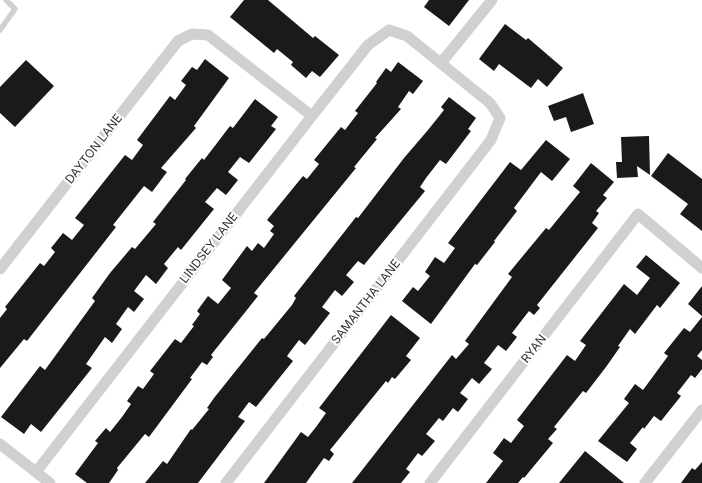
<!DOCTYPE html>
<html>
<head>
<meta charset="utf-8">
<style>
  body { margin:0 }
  canvas { display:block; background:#fff }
</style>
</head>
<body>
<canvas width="702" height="483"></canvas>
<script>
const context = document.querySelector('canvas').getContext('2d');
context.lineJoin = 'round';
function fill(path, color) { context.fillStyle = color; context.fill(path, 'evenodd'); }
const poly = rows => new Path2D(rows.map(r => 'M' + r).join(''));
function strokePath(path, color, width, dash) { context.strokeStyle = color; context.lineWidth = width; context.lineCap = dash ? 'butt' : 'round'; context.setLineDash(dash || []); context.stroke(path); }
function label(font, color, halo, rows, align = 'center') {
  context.font = font + ' Inter,sans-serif'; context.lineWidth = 4; context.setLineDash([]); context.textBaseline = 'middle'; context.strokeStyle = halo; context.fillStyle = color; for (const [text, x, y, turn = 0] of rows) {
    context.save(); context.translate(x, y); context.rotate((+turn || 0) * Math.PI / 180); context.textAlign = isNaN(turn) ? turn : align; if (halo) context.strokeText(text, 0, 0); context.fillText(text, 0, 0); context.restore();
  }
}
const building = poly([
  [244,0,268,0,313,38,315,36,339,55,320,77,312,71,306,78,291,65,293,62,277,49,274,53,230,17],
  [429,0,469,0,449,26,424,7],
  [505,24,526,40,528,38,563,68,547,87,538,79,531,88,499,64,494,71,479,59],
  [205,59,229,78,194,126,196,128,161,168,167,172,152,192,144,186,113,225,116,227,27,341,24,339,0,368,0,318,7,309,5,307,40,263,44,266,55,252,51,248,63,233,72,240,84,225,75,218,125,155,132,160,143,145,137,140,170,96,175,100,186,85,181,81,192,67,197,70],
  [26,60,54,86,15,127,0,113,0,87],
  [398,62,423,81,413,94,409,91,398,107,401,109,375,138,377,139,354,167,356,168,254,293,258,296,211,355,213,357,207,365,202,362,190,378,192,379,149,437,145,434,117,468,118,470,109,483,87,483,75,474,98,443,95,441,106,428,110,432,122,417,131,404,127,401,138,386,143,389,154,374,150,371,175,339,181,343,194,326,192,325,200,314,197,311,208,296,218,304,231,288,222,280,247,246,252,251,258,243,264,248,274,234,270,231,274,226,267,220,303,176,307,179,319,164,314,160,341,127,345,130,358,113,355,111,377,83,376,82,386,68,391,72],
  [583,93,594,124,571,132,566,117,554,121,548,106],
  [449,97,476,118,468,129,471,131,446,164,440,160,426,178,420,187,425,191,364,265,358,261,346,275,354,282,342,296,335,290,322,307,330,313,305,345,299,340,287,356,293,361,256,407,249,402,238,417,245,421,198,483,145,483,163,461,167,464,191,429,192,430,209,409,207,408,214,398,262,338,264,339,292,305,296,298,294,296,356,217,358,218,404,158,428,130,444,110,441,107],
  [255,99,278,117,271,126,276,129,249,163,240,157,228,172,238,180,226,195,217,188,205,202,214,209,181,250,178,247,164,264,168,268,156,284,146,275,134,291,144,299,134,312,128,307,116,324,122,329,112,343,105,337,86,364,92,368,41,432,31,424,24,434,1,417,40,366,45,370,95,301,92,298,110,273,132,247,135,249,156,224,153,222,186,180,185,179,202,158,204,160,230,126,233,128],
  [649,136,650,175,637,166,638,177,617,178,616,162,622,162,621,137],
  [546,140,570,159,552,181,541,172,514,208,517,211,494,241,495,242,477,265,475,264,431,324,402,301,413,287,418,291,430,276,425,272,435,257,444,263,455,248,448,243,510,162,521,170],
  [668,153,702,179,702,231,680,214,688,204,651,176],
  [591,163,614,182,603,195,607,198,596,211,599,213,592,223,598,228,537,305,540,308,534,315,529,311,512,333,517,337,506,351,498,345,484,363,492,369,479,384,472,378,460,393,468,399,458,412,453,408,443,421,439,418,426,434,435,441,422,456,418,453,406,469,410,472,401,483,352,483,452,355,456,359,469,344,465,341,512,277,508,274,546,228,549,230,580,192,573,186],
  [646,255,680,283,660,308,657,305,635,334,630,329,618,346,620,347,606,367,586,393,583,391,554,427,557,429,548,439,553,443,524,478,523,477,518,483,486,483,503,461,493,453,504,438,511,443,524,426,517,420,567,355,575,361,586,345,580,341,624,284,637,295,650,278,636,267],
  [702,286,702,316,688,304],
  [391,315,420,338,406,356,411,360,395,379,392,377,388,383,386,381,330,450,334,454,329,461,324,458,306,483,264,483,301,432,308,437,316,427,326,413,319,408],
  [702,317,702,350,697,356,702,360,702,369,695,378,691,375,677,393,681,396,661,421,654,416,644,429,643,427,630,443,637,449,627,462,598,441,629,403,624,399,635,384,643,390,668,356,664,353,684,328,690,332],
  [585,451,624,483,559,483],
  [702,462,702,483,681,483,692,468,695,470]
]);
const service = poly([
  [0,30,15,9,6,0]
]);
const minor = poly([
  [441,63,492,0],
  [0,269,178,41,192,34,208,35,312,116],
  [0,444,50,483],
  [36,472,312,116,368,45,389,30,407,36,490,103,500,118,491,140,226,483],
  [430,483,638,214,702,268],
  [645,483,702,410]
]);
const streetNames = [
  ["DAYTON LANE",94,149,-52],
  ["LINDSEY LANE",209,248,-52],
  ["SAMANTHA LANE",366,302,-52],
  ["RYAN",534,349,-52]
];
fill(building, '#1a1a1a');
strokePath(service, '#d0d0d0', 5.5);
strokePath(minor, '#d0d0d0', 11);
label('12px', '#333', '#fff', streetNames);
</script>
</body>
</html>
